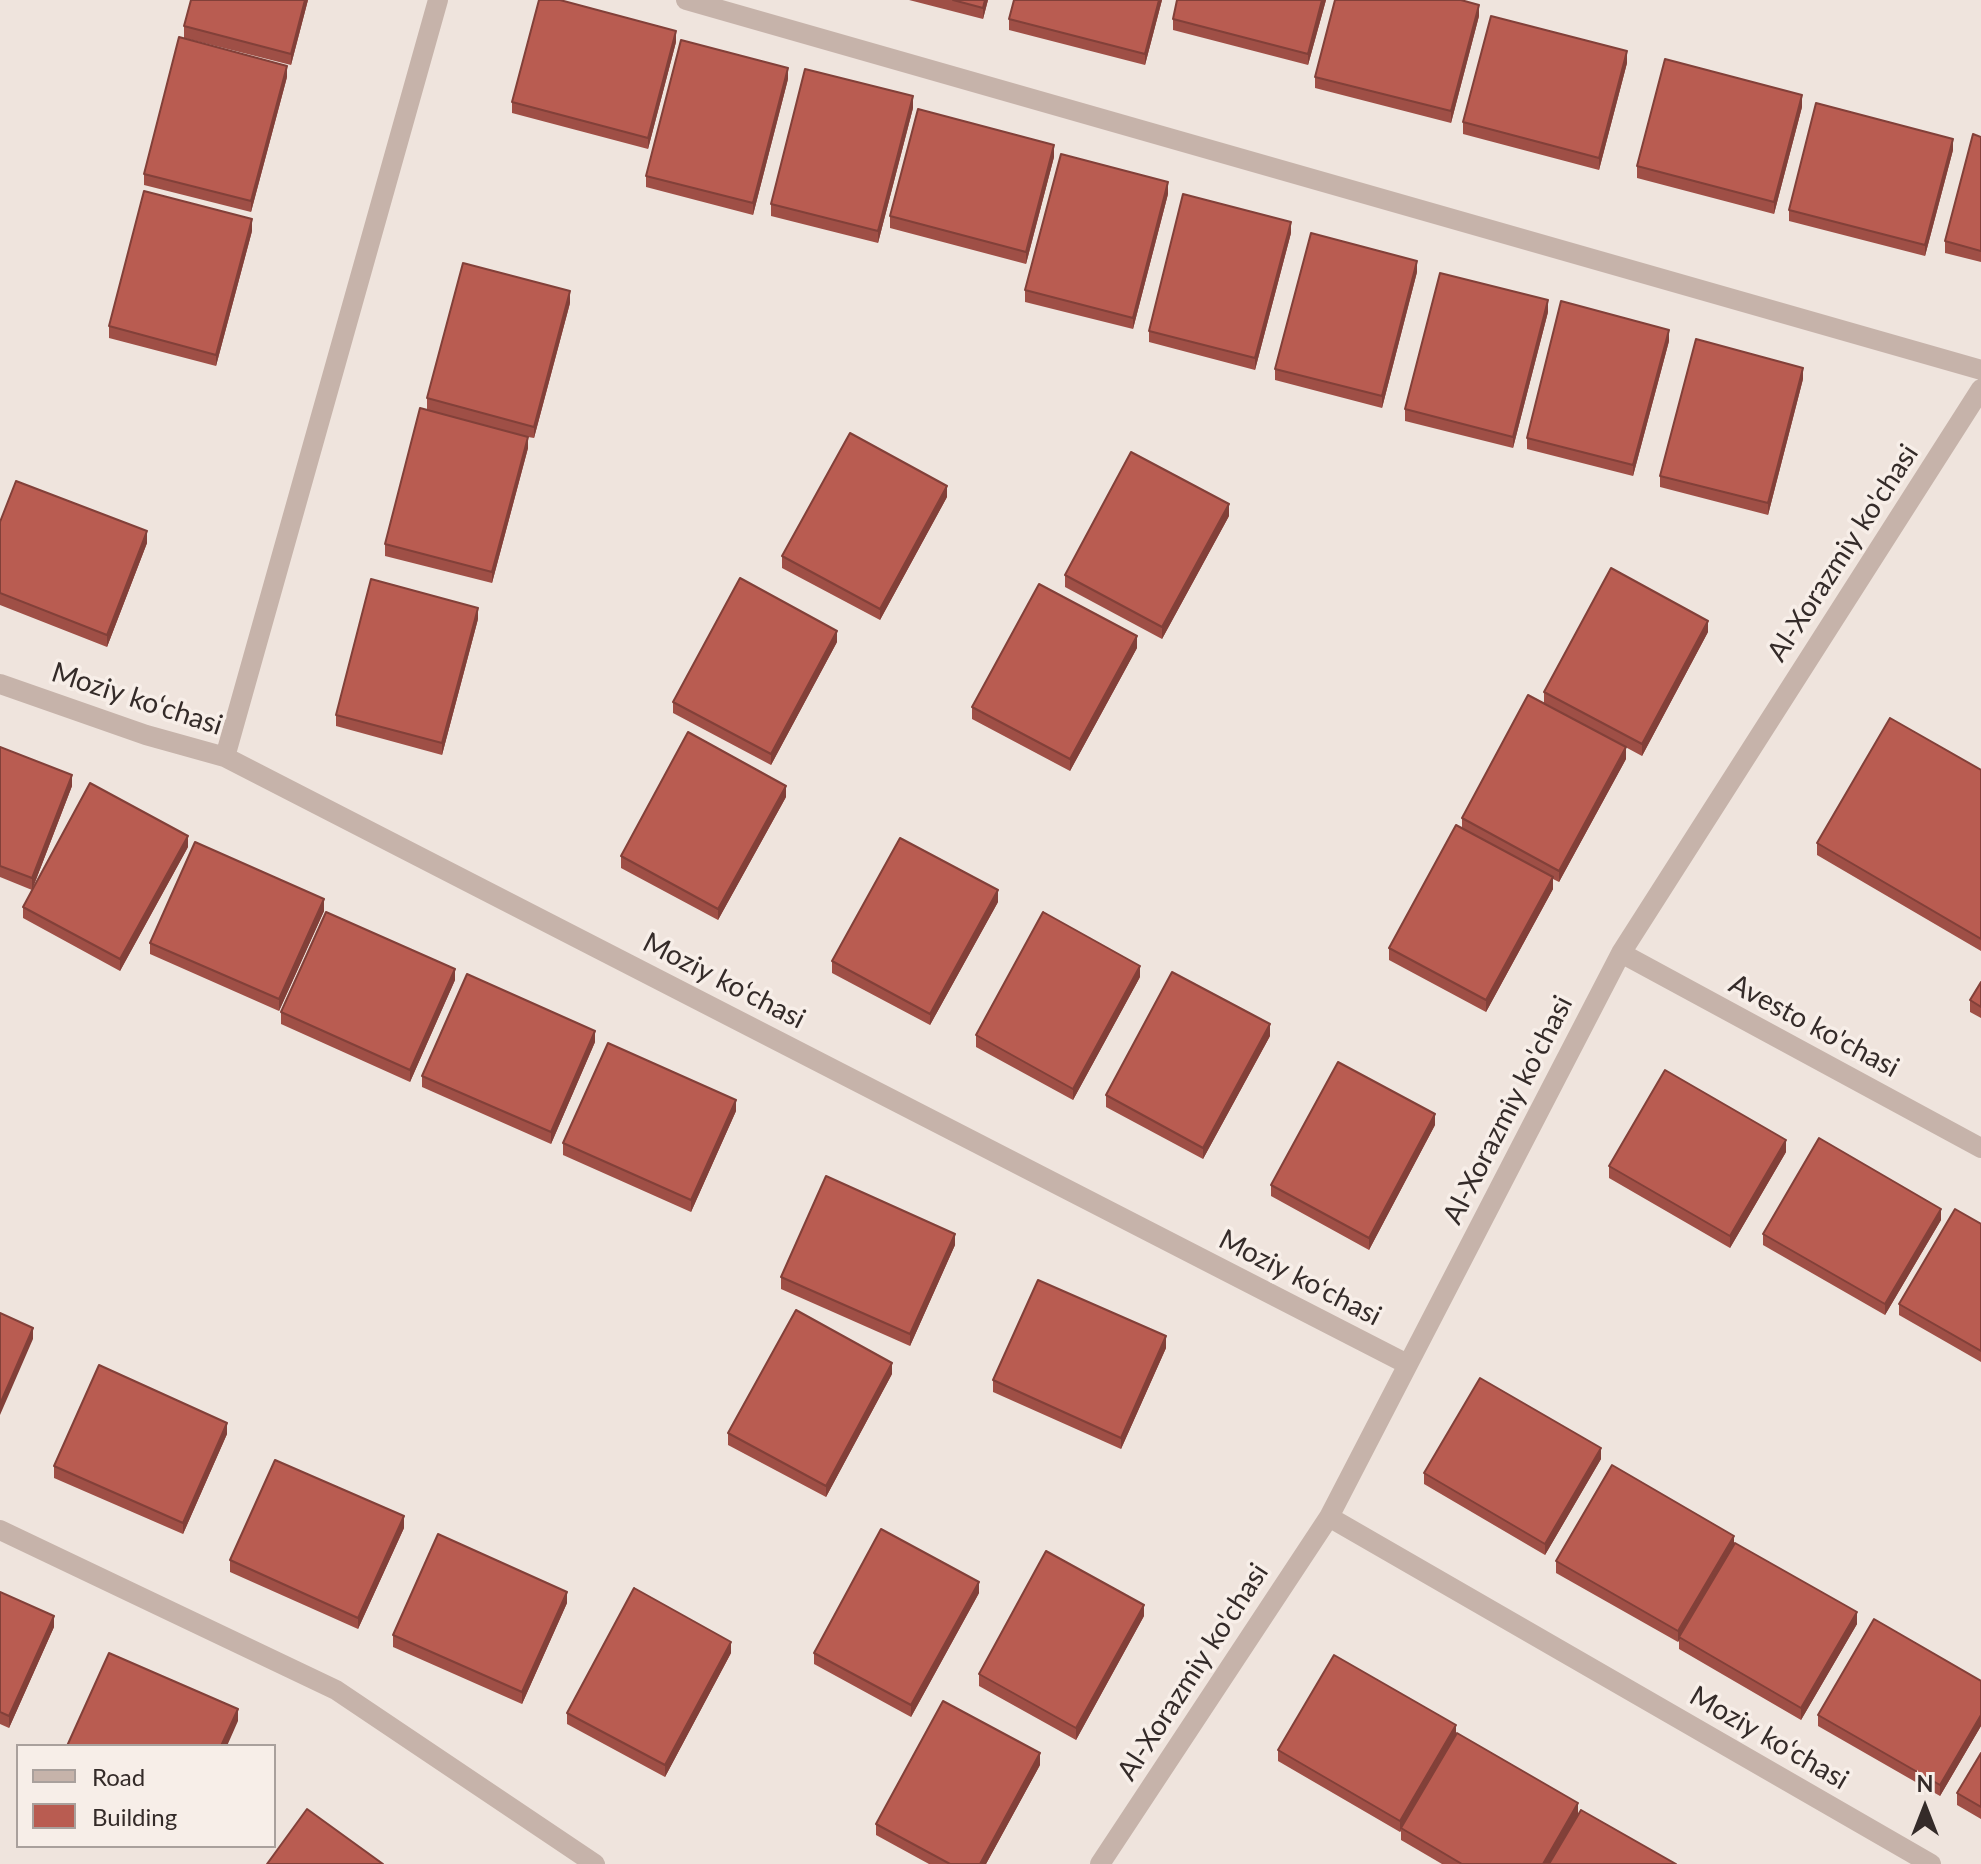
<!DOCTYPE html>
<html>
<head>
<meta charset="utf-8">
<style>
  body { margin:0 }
  #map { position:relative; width:1981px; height:1864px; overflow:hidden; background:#efe4dd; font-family:Lato,sans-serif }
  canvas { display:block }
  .legend { position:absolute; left:16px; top:1744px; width:260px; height:104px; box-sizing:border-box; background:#f7eee8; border:2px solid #a9a09c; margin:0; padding:10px 14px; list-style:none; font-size:24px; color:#342b29 }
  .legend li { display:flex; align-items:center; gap:16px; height:40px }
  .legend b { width:40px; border:2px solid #a9a09c }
  .north { position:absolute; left:1885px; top:1768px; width:80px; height:80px; -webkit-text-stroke:6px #f7eee8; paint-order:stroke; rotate:0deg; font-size:22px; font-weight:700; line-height:32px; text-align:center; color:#342b29 }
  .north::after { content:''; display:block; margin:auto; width:28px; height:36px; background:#342b29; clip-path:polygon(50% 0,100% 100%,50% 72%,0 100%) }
</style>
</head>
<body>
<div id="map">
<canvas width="1981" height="1864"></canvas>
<ul class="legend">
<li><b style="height:10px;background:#c6b3aa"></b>Road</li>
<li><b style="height:22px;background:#b95c51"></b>Building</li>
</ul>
<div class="north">N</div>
</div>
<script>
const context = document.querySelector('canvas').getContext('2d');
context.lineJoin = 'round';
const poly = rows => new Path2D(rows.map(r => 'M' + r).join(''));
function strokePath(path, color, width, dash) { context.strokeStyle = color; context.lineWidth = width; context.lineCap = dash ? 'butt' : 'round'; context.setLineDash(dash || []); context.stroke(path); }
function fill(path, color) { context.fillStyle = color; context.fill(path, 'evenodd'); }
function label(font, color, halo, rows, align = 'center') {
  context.font = font + ' Lato,sans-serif'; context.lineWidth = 7; context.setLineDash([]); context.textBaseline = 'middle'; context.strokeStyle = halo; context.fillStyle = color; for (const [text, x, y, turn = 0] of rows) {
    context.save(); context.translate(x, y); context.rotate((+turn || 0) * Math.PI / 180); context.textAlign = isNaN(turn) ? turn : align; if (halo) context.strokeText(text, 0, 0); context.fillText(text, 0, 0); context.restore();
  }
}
const minor = poly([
  [686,0,1981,370],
  [0,684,146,735,225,757,1407,1364],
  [225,757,438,0],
  [1621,953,1981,1148],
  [1329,1517,1931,1864],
  [0,1530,336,1690,595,1864],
  [1100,1864,1329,1517,1621,953,1981,389]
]);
const wall = poly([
  [308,0,291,65,184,38,184,26],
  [909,0,988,0,983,19],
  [1162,0,1145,65,1009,30,1009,19],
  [1177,0,1326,0,1308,65,1173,30,1173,19],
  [1479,16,1451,123,1315,88,1315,77],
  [676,42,648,149,512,113,512,102],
  [1627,63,1599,170,1463,134,1463,122],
  [287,77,251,212,144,185,144,174],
  [788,79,753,215,646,187,646,176],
  [1802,107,1774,214,1637,178,1637,166],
  [913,108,878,243,771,216,771,204],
  [1981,137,1981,262,1945,253,1945,241],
  [1953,150,1925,256,1789,221,1789,210],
  [1054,157,1026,264,890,228,890,216],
  [1168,194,1133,329,1025,302,1025,290],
  [252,231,216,366,109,338,109,326],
  [1291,233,1255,370,1149,342,1149,331],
  [1417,272,1382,408,1275,380,1275,369],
  [570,303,534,438,528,437,528,448,492,583,385,556,385,544,427,410,427,398],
  [1548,312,1513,448,1405,421,1405,409],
  [1669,341,1633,476,1527,449,1527,438],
  [1803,379,1768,515,1660,487,1660,476],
  [947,497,880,620,782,568,782,556],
  [1229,516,1162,639,1065,587,1065,575],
  [0,522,147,543,107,647,0,605],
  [478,619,442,755,336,726,336,715],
  [1708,632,1642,756,1544,703,1544,692],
  [837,642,771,765,673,713,673,702],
  [1137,648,1070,771,972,719,972,707],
  [0,747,72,786,32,890,0,877],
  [1626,759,1559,882,1553,879,1553,889,1486,1012,1389,960,1389,948,1462,828,1462,818],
  [1981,770,1981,951,1817,855,1817,843],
  [786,797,718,920,621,868,621,856],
  [188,847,120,971,23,918,23,907],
  [998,902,930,1025,832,973,832,961],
  [324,911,279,1011,150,954,150,943],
  [1140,977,1073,1100,976,1047,976,1035],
  [455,980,410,1082,281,1024,281,1012],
  [1981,982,1981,1018,1970,1012,1970,1000],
  [1270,1036,1203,1159,1106,1107,1106,1095],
  [595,1042,551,1144,422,1087,422,1076],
  [736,1111,691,1212,563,1155,563,1143],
  [1435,1125,1369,1250,1271,1196,1271,1185],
  [1786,1152,1730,1248,1609,1178,1609,1166],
  [1941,1220,1885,1315,1763,1245,1763,1234],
  [1981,1224,1981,1362,1899,1315,1899,1304],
  [955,1245,910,1346,781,1289,781,1277],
  [1166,1348,1121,1449,993,1392,993,1380],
  [892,1374,826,1497,728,1445,728,1433],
  [227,1434,183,1534,54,1478,54,1466],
  [1601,1459,1545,1555,1424,1484,1424,1473],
  [404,1528,358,1629,230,1572,230,1560],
  [1734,1545,1857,1624,1801,1720,1679,1649,1679,1640,1678,1642,1556,1573,1556,1561],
  [0,1592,54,1627,9,1728,0,1724],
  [979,1593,911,1717,814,1664,814,1653],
  [567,1603,522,1704,393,1647,393,1635],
  [1144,1616,1076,1740,979,1686,979,1674],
  [731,1653,665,1777,567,1724,567,1713],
  [1981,1681,1981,1726,1940,1796,1818,1726,1818,1715],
  [1456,1735,1578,1814,1676,1864,1442,1864,1401,1840,1401,1831,1400,1832,1278,1761,1278,1750],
  [1981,1753,1981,1819,1957,1805,1957,1793],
  [1040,1765,986,1864,929,1864,876,1835,876,1824]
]);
const shadedWall = poly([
  [305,0,308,0,291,65,291,54],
  [985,0,988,0,983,19,983,8],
  [1159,0,1162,0,1145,65,1145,54],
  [1322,0,1326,0,1308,65,1308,54],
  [1479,5,1479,16,1451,123,1451,111],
  [676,31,676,42,648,149,648,138],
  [1627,51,1627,63,1599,170,1599,158],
  [287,66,287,77,251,212,251,201],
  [788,68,788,79,753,215,753,203],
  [1802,95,1802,107,1774,214,1774,202],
  [913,96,913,108,878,243,878,231],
  [1953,139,1953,150,1925,256,1925,245],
  [1054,145,1054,157,1026,264,1026,252],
  [1168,182,1168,194,1133,329,1133,318],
  [252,219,252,231,216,366,216,355],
  [1291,222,1291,233,1255,370,1255,358],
  [1417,261,1417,272,1382,408,1382,396],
  [570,291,570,303,534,438,534,427],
  [1548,300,1548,312,1513,448,1513,437],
  [1669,330,1669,341,1633,476,1633,465],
  [1803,368,1803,379,1768,515,1768,503],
  [528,437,528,448,492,583,492,572],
  [947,486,947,497,880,620,880,609],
  [1229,504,1229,516,1162,639,1162,627],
  [147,531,147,543,107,647,107,635],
  [478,608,478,619,442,755,442,743],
  [1708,621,1708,632,1642,756,1642,744],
  [837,631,837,642,771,765,771,754],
  [1137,636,1137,648,1070,771,1070,759],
  [1626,747,1626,759,1559,882,1559,871],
  [72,775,72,786,32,890,32,878],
  [786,786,786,797,718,920,718,909],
  [188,836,188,847,120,971,120,959],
  [1553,877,1553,889,1486,1012,1486,1000],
  [998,890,998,902,930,1025,930,1014],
  [324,899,324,911,279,1011,279,999],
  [1140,966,1140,977,1073,1100,1073,1089],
  [455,969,455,980,410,1082,410,1070],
  [1270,1024,1270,1036,1203,1159,1203,1148],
  [595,1031,595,1042,551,1144,551,1132],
  [736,1100,736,1111,691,1212,691,1200],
  [1435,1114,1435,1125,1369,1250,1369,1238],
  [1786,1140,1786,1152,1730,1248,1730,1236],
  [1941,1209,1941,1220,1885,1315,1885,1304],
  [955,1234,955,1245,910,1346,910,1334],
  [33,1328,33,1339,0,1415,0,1404],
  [1166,1336,1166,1348,1121,1449,1121,1438],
  [892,1363,892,1374,826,1497,826,1486],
  [227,1423,227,1434,183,1534,183,1523],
  [1601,1448,1601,1459,1545,1555,1545,1544],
  [404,1516,404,1528,358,1629,358,1618],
  [1734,1536,1734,1548,1678,1642,1678,1631],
  [979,1582,979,1593,911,1717,911,1705],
  [567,1592,567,1603,522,1704,522,1692],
  [1144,1605,1144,1616,1076,1740,1076,1728],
  [1857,1612,1857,1624,1801,1720,1801,1708],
  [54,1616,54,1627,9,1728,9,1716],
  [731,1642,731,1653,665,1777,665,1765],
  [238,1709,238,1721,227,1746,221,1746],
  [1981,1715,1981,1726,1940,1796,1940,1785],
  [1456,1725,1456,1736,1401,1828,1400,1832,1400,1821],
  [1040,1753,1040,1765,986,1864,980,1864],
  [1578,1803,1578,1815,1550,1864,1543,1864]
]);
const building = poly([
  [191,0,305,0,291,54,184,26,191,0],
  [539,0,560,0,676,31,648,138,512,102,539,0],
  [953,0,985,0,983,8,953,0],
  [1014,0,1159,0,1145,54,1009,19,1014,0],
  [1177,0,1322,0,1308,54,1173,19,1177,0],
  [1335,0,1461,0,1479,5,1451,111,1315,77,1335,0],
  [1491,16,1627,51,1599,158,1463,122,1491,16],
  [179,37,287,66,251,201,144,174,179,37],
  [681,40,788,68,753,203,646,176,681,40],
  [1665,59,1802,95,1774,202,1637,166,1665,59],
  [805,69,913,96,878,231,771,204,805,69],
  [1816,103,1953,139,1925,245,1789,210,1816,103],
  [918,109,1054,145,1026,252,890,216,918,109],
  [1973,134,1981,137,1981,251,1945,241,1973,134],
  [1061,154,1168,182,1133,318,1025,290,1061,154],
  [144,191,252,219,216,355,109,326,144,191],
  [1183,194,1291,222,1255,358,1149,331,1183,194],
  [1311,233,1417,261,1382,396,1275,369,1311,233],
  [463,263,570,291,534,427,427,398,463,263],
  [1440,273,1548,300,1513,437,1405,409,1440,273],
  [1561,301,1669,330,1633,465,1527,438,1561,301],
  [1696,339,1803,368,1768,503,1660,476,1696,339],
  [420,408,528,437,492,572,385,544,420,408],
  [850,433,947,486,880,609,782,556,850,433],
  [1131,452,1229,504,1162,627,1065,575,1131,452],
  [16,481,147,531,107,635,0,593,0,522,16,481],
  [1611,568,1708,621,1642,744,1544,692,1611,568],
  [740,578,837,631,771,754,673,702,740,578],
  [371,579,478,608,442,743,336,715,371,579],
  [1039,584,1137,636,1070,759,972,707,1039,584],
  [1528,695,1626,747,1559,871,1462,818,1528,695],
  [1890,718,1981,770,1981,939,1817,843,1890,718],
  [688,732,786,786,718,909,621,856,688,732],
  [0,747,72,775,32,878,0,866,0,747],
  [90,783,188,836,120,959,23,907,90,783],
  [1456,825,1553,877,1486,1000,1389,948,1456,825],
  [900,838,998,890,930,1014,832,961,900,838],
  [195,842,324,899,279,999,150,943,195,842],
  [326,912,455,969,410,1070,281,1012,326,912],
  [1043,912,1140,966,1073,1089,976,1035,1043,912],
  [1172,972,1270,1024,1203,1148,1106,1095,1172,972],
  [467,974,595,1031,551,1132,422,1076,467,974],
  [1981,982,1981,1007,1970,1000,1981,982],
  [608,1043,736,1100,691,1200,563,1143,608,1043],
  [1338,1062,1435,1114,1369,1238,1271,1185,1338,1062],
  [1665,1070,1786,1140,1730,1236,1609,1166,1665,1070],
  [1819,1138,1941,1209,1885,1304,1763,1234,1819,1138],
  [826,1176,955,1234,910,1334,781,1277,826,1176],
  [1955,1209,1981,1224,1981,1351,1899,1304,1955,1209],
  [1038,1280,1166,1336,1121,1438,993,1380,1038,1280],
  [796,1310,892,1363,826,1486,728,1433,796,1310],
  [0,1313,33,1328,0,1404,0,1313],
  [99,1365,227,1423,183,1523,54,1466,99,1365],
  [1480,1378,1601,1448,1545,1544,1424,1473,1480,1378],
  [275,1460,404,1516,358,1618,230,1560,275,1460],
  [1612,1465,1734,1536,1678,1631,1556,1561,1612,1465],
  [881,1529,979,1582,911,1705,814,1653,881,1529],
  [438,1534,567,1592,522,1692,393,1635,438,1534],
  [1735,1543,1857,1612,1801,1708,1679,1637,1735,1543],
  [1046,1551,1144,1605,1076,1728,979,1674,1046,1551],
  [634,1588,731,1642,665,1765,567,1713,634,1588],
  [0,1592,54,1616,9,1716,0,1712,0,1592],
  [1874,1619,1981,1681,1981,1715,1940,1785,1818,1715,1874,1619],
  [109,1653,238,1709,221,1746,67,1746,109,1653],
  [1334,1655,1456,1725,1400,1821,1278,1750,1334,1655],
  [943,1701,1040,1753,980,1864,950,1864,876,1824,943,1701],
  [1457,1733,1578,1803,1543,1864,1462,1864,1401,1828,1457,1733],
  [1981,1753,1981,1807,1957,1793,1981,1753],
  [307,1809,383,1864,267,1864,307,1809],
  [1581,1810,1676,1864,1549,1864,1581,1810]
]);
const streetNames = [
  ["Al-Xorazmiy ko'chasi",1843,553,-57],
  ["Moziy ko‘chasi",137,699,18],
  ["Moziy ko‘chasi",724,981,27],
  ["Avesto ko'chasi",1814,1026,28],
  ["Al-Xorazmiy ko'chasi",1508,1110,-63],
  ["Moziy ko‘chasi",1300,1278,27],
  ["Al-Xorazmiy ko'chasi",1193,1672,-57],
  ["Moziy ko‘chasi",1769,1738,30]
];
strokePath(minor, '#c6b3aa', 20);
fill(wall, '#9f4f46');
fill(shadedWall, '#824039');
fill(building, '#b95c51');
strokePath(building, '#824039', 2);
label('28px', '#342b29', '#f7eee8', streetNames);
</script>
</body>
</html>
